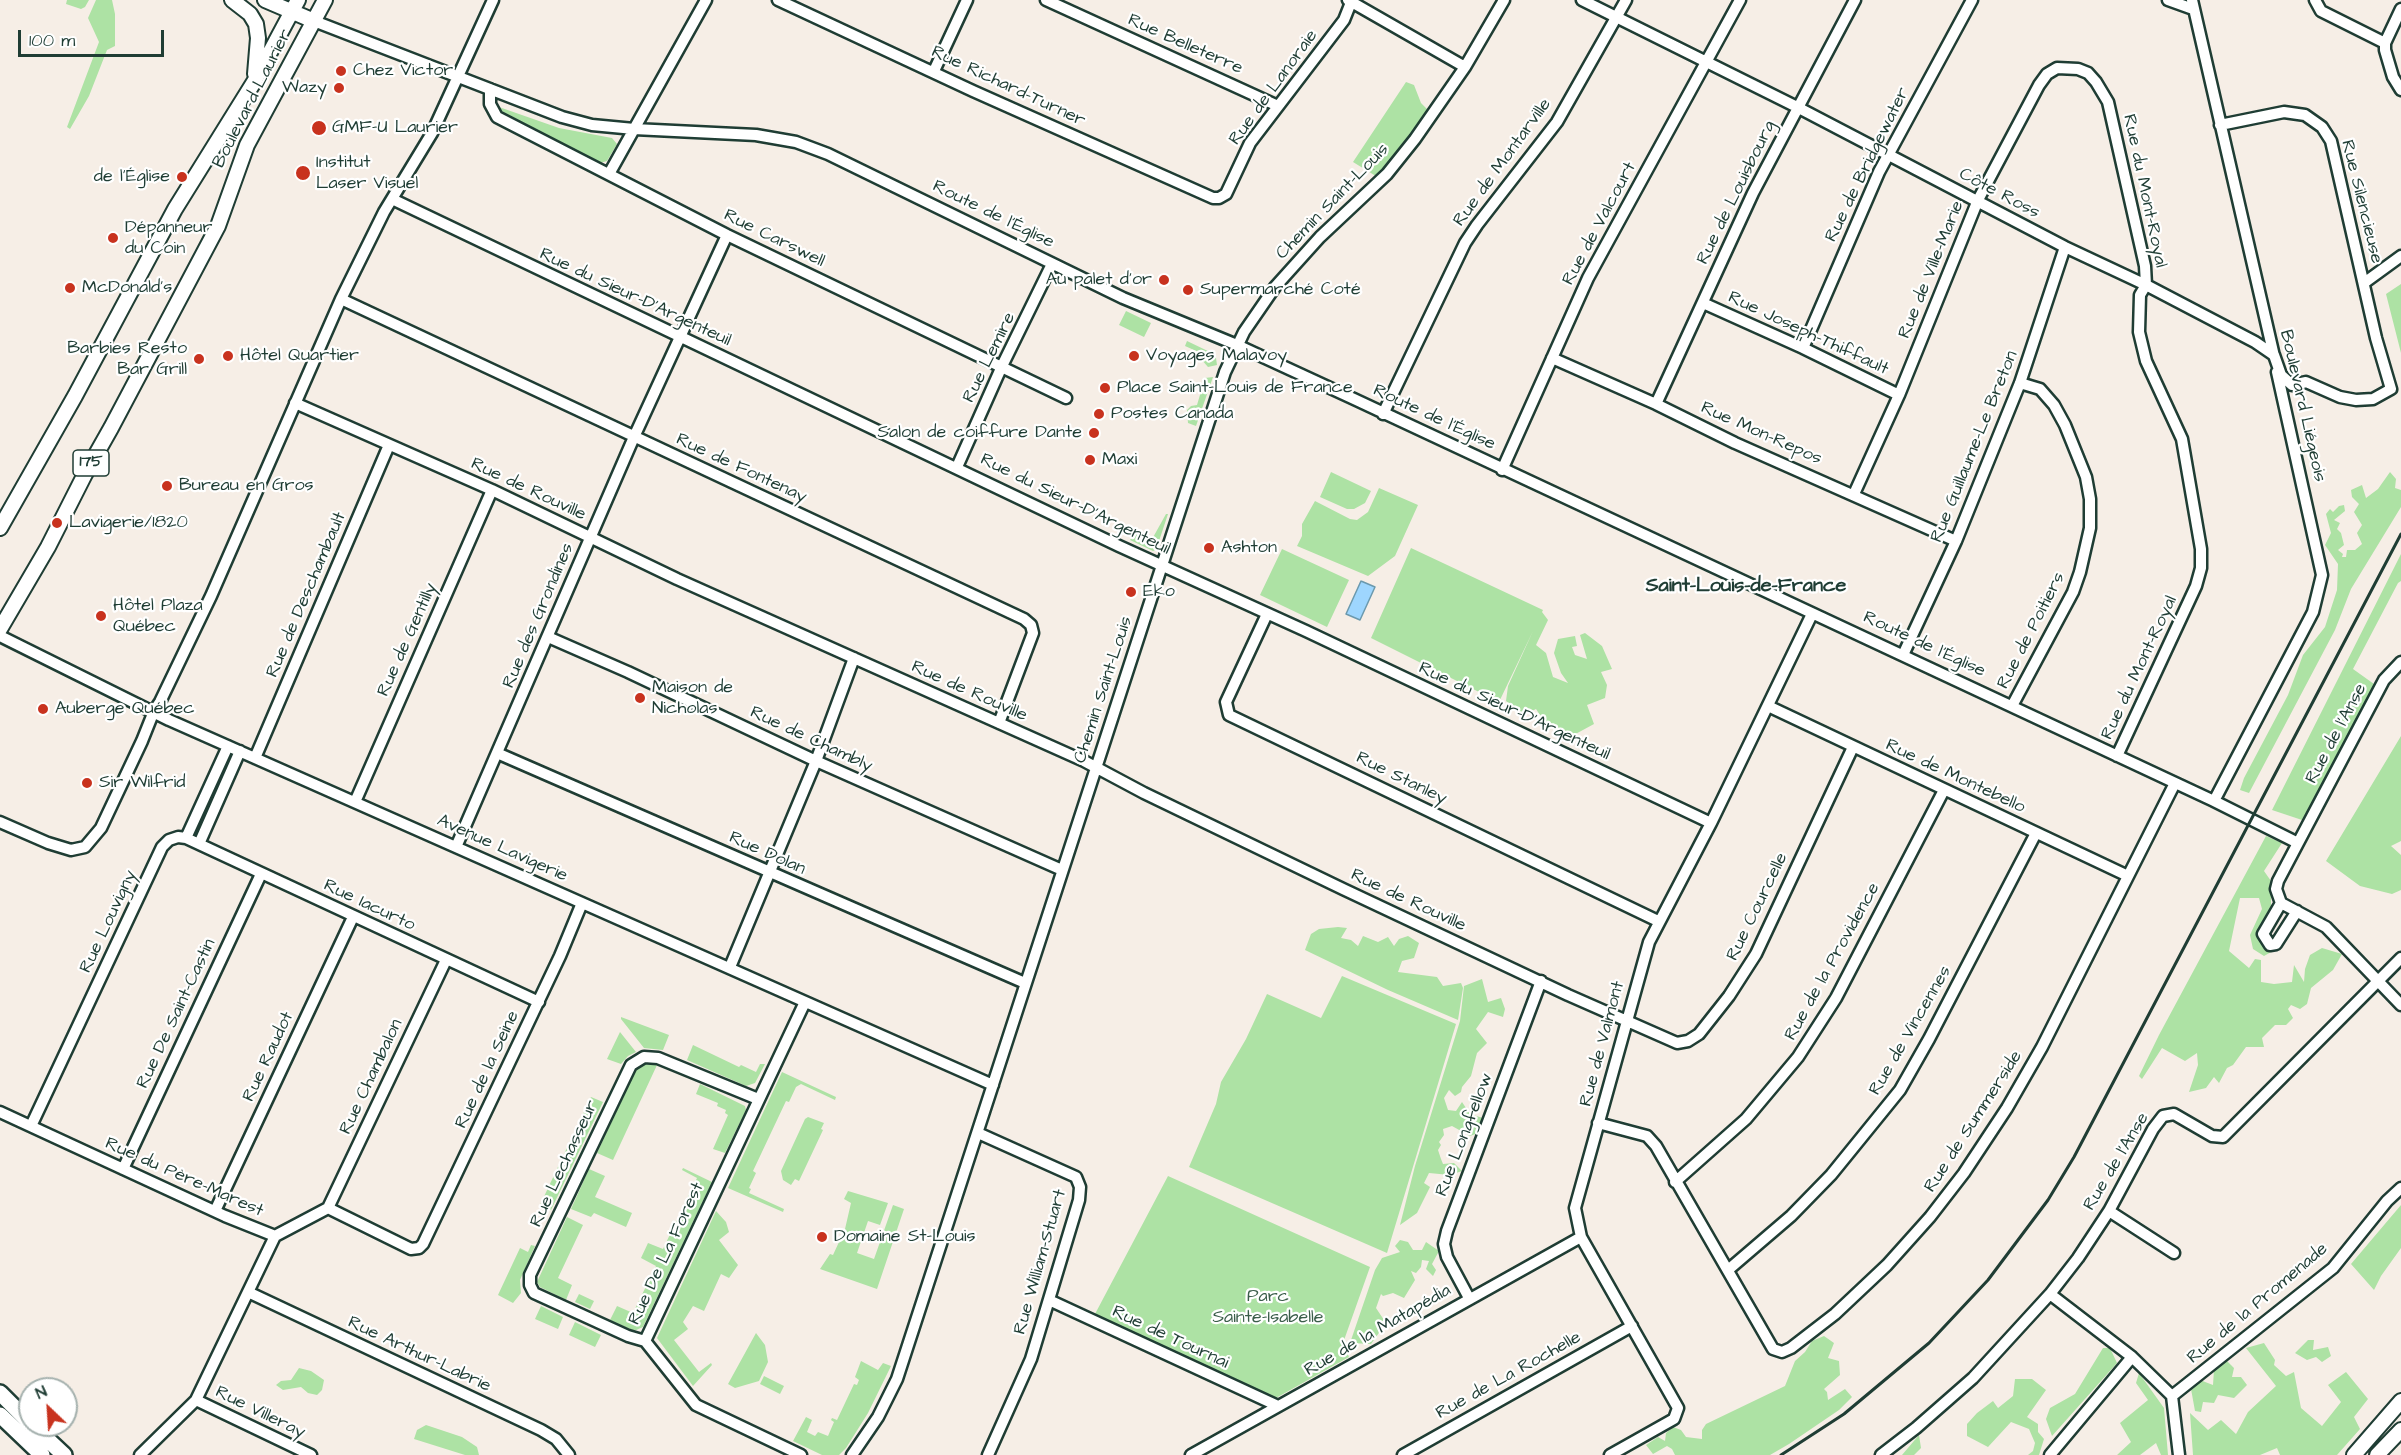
<!DOCTYPE html>
<html>
<head>
<meta charset="utf-8">
<style>
  body { margin:0 }
  #map { position:relative; width:2401px; height:1455px; overflow:hidden; background:#f6eee6; font-family:"Architects Daughter",sans-serif }
  canvas { display:block }
  .north { position:absolute; left:18px; top:1377px; width:60px; height:60px; box-sizing:border-box; background:#fff; border:2px solid #a5b1ae; border-radius:50%; rotate:335deg; font-size:16px; font-weight:700; line-height:24px; text-align:center; color:#1f3d34 }
  .north::after { content:''; display:block; margin:auto; width:21px; height:27px; background:#c8321e; clip-path:polygon(50% 0,100% 100%,50% 72%,0 100%) }
  .scale { position:absolute; left:18px; top:30px; width:146px; height:27px; box-sizing:border-box; border:3px solid #1f3d34; border-top:0; padding-left:8px; font-size:18px; line-height:21px; white-space:nowrap; color:#1f3d34; -webkit-text-stroke:4px #fff; paint-order:stroke }
</style>
</head>
<body>
<div id="map">
<canvas width="2401" height="1455"></canvas>
<div class="north">N</div>
<div class="scale">100 m</div>
</div>
<script>
const context = document.querySelector('canvas').getContext('2d');
context.lineJoin = 'round';
function fill(path, color) { context.fillStyle = color; context.fill(path, 'evenodd'); }
const poly = rows => new Path2D(rows.map(r => 'M' + r).join(''));
function strokePath(path, color, width, dash) { context.strokeStyle = color; context.lineWidth = width; context.lineCap = dash ? 'butt' : 'round'; context.setLineDash(dash || []); context.stroke(path); }
function label(font, color, halo, rows, align = 'center') {
  context.font = font + ' "Architects Daughter",sans-serif'; context.lineWidth = 4.5; context.setLineDash([]); context.textBaseline = 'middle'; context.strokeStyle = halo; context.fillStyle = color; for (const [text, x, y, turn = 0] of rows) {
    context.save(); context.translate(x, y); context.rotate((+turn || 0) * Math.PI / 180); context.textAlign = isNaN(turn) ? turn : align; if (halo) context.strokeText(text, 0, 0); context.fillText(text, 0, 0); context.restore();
  }
}
const green = poly([
  [67,0,89,0,85,7,81,9,66,4],
  [96,0,112,0,115,14,115,46,107,50,89,96,70,129,67,127,99,42,88,18],
  [1406,82,1414,85,1421,103,1430,112,1379,178,1353,162],
  [499,107,559,128,612,138,617,144,607,161,600,163,501,111],
  [2401,284,2401,353,2386,294],
  [1126,311,1151,323,1144,337,1119,325],
  [1187,341,1212,353,1216,358,1217,365,1208,367,1201,359,1203,354,1185,346],
  [1213,377,1196,426,1188,423,1187,410,1191,406,1197,405,1205,378],
  [1331,472,1371,491,1365,503,1354,509,1347,509,1320,497],
  [2390,472,2396,479,2395,488,2401,490,2401,507,2351,589,2335,630,2249,793,2240,790,2244,778,2288,695,2303,655,2325,627,2337,590,2338,564,2325,545,2331,533,2326,514,2330,509,2333,512,2339,506,2344,505,2345,511,2334,520,2340,523,2337,529,2341,533,2344,545,2338,550,2343,554,2342,557,2346,557,2347,550,2355,550,2362,544,2357,533,2362,525,2354,512,2359,504,2352,497,2351,490,2362,485,2366,498,2378,489],
  [1379,488,1418,505,1395,556,1368,576,1297,546,1302,536,1302,524,1315,501,1350,519,1357,520,1368,512],
  [1166,514,1168,514,1156,550,1153,551,1130,540,1135,533,1151,541],
  [1411,548,1543,610,1542,612,1548,620,1536,645,1546,653,1553,677,1568,683,1561,673,1554,653,1558,639,1575,636,1577,646,1572,647,1575,655,1587,659,1580,635,1585,633,1602,646,1612,669,1601,672,1607,685,1605,698,1587,705,1594,724,1570,737,1546,724,1536,709,1524,715,1506,701,1508,686,1533,631,1499,702,1371,638],
  [1282,549,1349,580,1327,627,1260,595],
  [2401,554,2401,581,2398,583,2353,669,2381,689,2302,820,2272,810],
  [2401,736,2401,841,2391,846,2401,855,2401,890,2392,894,2360,886,2326,861],
  [2266,836,2282,843,2264,871,2271,881,2271,912,2264,945,2273,951,2264,956,2253,949,2250,935,2262,909,2259,898,2240,898,2229,951,2249,968,2255,959,2261,960,2261,982,2274,984,2292,982,2294,965,2304,982,2305,969,2310,955,2322,948,2342,954,2333,970,2311,988,2307,1004,2300,1009,2291,1005,2288,1009,2293,1018,2286,1025,2275,1025,2262,1038,2264,1047,2246,1047,2233,1065,2227,1068,2219,1083,2214,1077,2206,1088,2189,1092,2198,1065,2197,1053,2185,1061,2162,1048,2142,1079,2139,1076,2159,1035],
  [1338,927,1347,928,1341,938,1351,940,1358,946,1363,936,1378,942,1388,937,1394,946,1399,939,1408,936,1419,943,1414,958,1402,961,1398,972,1437,977,1443,986,1461,983,1463,988,1458,1020,1388,990,1305,950,1311,934,1319,929],
  [1342,976,1456,1024,1387,1253,1189,1167,1216,1104,1221,1082,1246,1039,1267,994,1321,1018],
  [1482,979,1488,1002,1501,998,1505,1009,1503,1017,1488,1012,1476,1029,1487,1043,1477,1053,1471,1076,1462,1087,1461,1092,1455,1096,1449,1090,1444,1098,1448,1110,1456,1111,1462,1102,1470,1114,1483,1118,1478,1133,1470,1136,1452,1126,1443,1129,1444,1135,1439,1142,1441,1145,1438,1150,1441,1159,1443,1164,1454,1163,1462,1171,1450,1175,1429,1173,1424,1183,1430,1187,1417,1213,1400,1225,1415,1166,1460,1021,1464,986],
  [621,1017,669,1035,663,1050,644,1048,621,1019],
  [620,1032,636,1052,628,1056,621,1064,607,1059],
  [693,1045,739,1067,741,1065,756,1072,760,1064,765,1064,755,1083,746,1086,687,1060],
  [646,1064,657,1065,613,1160,597,1153,636,1070],
  [782,1072,836,1097,835,1100,801,1084,796,1087,789,1102,786,1101,753,1171,756,1173,749,1188,751,1189,749,1193,784,1209,783,1212,728,1188],
  [700,1084,745,1106,746,1110,725,1153,713,1149,728,1115,725,1113,726,1110,717,1106,718,1103,696,1094],
  [591,1097,603,1102,551,1210,540,1205],
  [808,1117,824,1123,821,1129,823,1130,799,1181,795,1179,791,1185,783,1180,781,1171,805,1119],
  [683,1168,712,1182,643,1327,634,1331,610,1320,617,1306,633,1313,656,1266,641,1258,648,1243,663,1249,697,1178,682,1170],
  [589,1169,605,1176,595,1197,632,1213,626,1227,594,1213,591,1217,571,1209],
  [1168,1176,1370,1267,1343,1343,1349,1357,1276,1398,1095,1314],
  [848,1191,888,1203,880,1225,868,1221,857,1253,874,1259,893,1205,904,1209,877,1289,820,1269,830,1254,833,1255,845,1229,851,1203,844,1199],
  [2401,1205,2401,1248,2381,1276,2374,1290,2351,1264],
  [716,1211,726,1222,729,1232,719,1240,738,1265,729,1278,721,1274,704,1311,693,1306,683,1322,688,1329,674,1340,699,1372,711,1363,712,1365,693,1386,657,1338],
  [567,1217,583,1225,558,1278,572,1285,566,1300,540,1287,537,1282],
  [1400,1240,1408,1242,1413,1250,1422,1250,1426,1242,1439,1251,1432,1264,1436,1270,1433,1276,1426,1269,1429,1261,1422,1260,1421,1267,1416,1273,1411,1271,1415,1280,1404,1298,1393,1293,1383,1296,1381,1294,1376,1308,1386,1323,1371,1344,1350,1343,1375,1270,1382,1258,1400,1252,1395,1246],
  [531,1245,535,1246,520,1280,521,1293,513,1303,498,1295,520,1248,528,1252],
  [579,1294,594,1301,590,1309,575,1302],
  [541,1306,563,1317,558,1329,535,1319],
  [575,1322,601,1335,595,1347,569,1335],
  [756,1333,765,1345,768,1362,759,1381,735,1388,728,1384],
  [1824,1336,1834,1343,1828,1358,1839,1361,1840,1375,1824,1389,1827,1392,1828,1400,1845,1389,1852,1397,1839,1410,1789,1444,1770,1455,1675,1455,1672,1449,1667,1446,1653,1454,1646,1445,1658,1437,1665,1441,1666,1433,1673,1427,1681,1430,1686,1437,1702,1439,1702,1430,1706,1424,1785,1386,1795,1361,1805,1352,1812,1341],
  [2308,1340,2314,1340,2313,1350,2328,1347,2331,1356,2322,1362,2316,1357,2307,1360,2295,1353],
  [2264,1343,2275,1360,2274,1365,2286,1376,2294,1372,2301,1408,2322,1426,2341,1402,2328,1385,2346,1372,2368,1399,2354,1417,2360,1429,2337,1455,2280,1455,2277,1448,2260,1455,2193,1455,2190,1413,2208,1430,2221,1420,2236,1434,2248,1412,2276,1386,2246,1348],
  [2103,1348,2110,1348,2117,1363,2052,1436,2046,1419,2050,1408,2075,1394],
  [2223,1357,2234,1368,2232,1377,2241,1377,2247,1385,2234,1398,2218,1395,2214,1403,2203,1402,2201,1412,2195,1411,2191,1389,2200,1380,2213,1385,2214,1370],
  [861,1361,878,1370,883,1363,891,1366,868,1413,846,1448,839,1455,822,1455,793,1441,806,1417,812,1420,807,1432,815,1436,818,1432,828,1436,834,1422,831,1420,832,1418,837,1420,854,1384,857,1385,859,1380,855,1377],
  [299,1368,311,1371,324,1380,322,1390,317,1395,308,1393,301,1387,283,1390,276,1385,281,1381,291,1380],
  [2139,1373,2164,1408,2168,1455,2161,1455,2156,1443,2140,1455,2117,1455,2131,1442,2120,1423,2148,1400,2136,1383],
  [764,1376,784,1386,780,1394,760,1384],
  [2015,1379,2032,1379,2046,1390,2027,1417,2038,1424,2038,1432,2044,1439,2039,1455,2028,1455,2033,1451,2035,1443,2029,1429,2011,1422,1988,1447,1967,1436,1967,1424,1977,1413,1993,1401,1998,1408,2013,1396],
  [426,1425,462,1437,477,1447,479,1455,465,1455,414,1439,417,1430],
  [1919,1435,1921,1448,1914,1455,1902,1455]
]);
const water = poly([
  [1361,581,1375,587,1360,620,1346,614,1361,581]
]);
const minor = poly([
  [778,0,973,91,1213,198,1219,198,1226,194,1250,143,1344,20,1352,0],
  [1046,0,1278,106],
  [1348,0,1465,67],
  [1582,0,1797,107,2065,247,2146,285,2255,342,2274,355,2281,375,2292,385,2306,382,2340,397,2356,400,2373,399,2391,389,2376,338,2331,141,2322,127,2305,115,2284,112,2220,125],
  [2168,0,2193,9],
  [2192,0,2274,356],
  [2315,0,2321,11,2385,43],
  [314,21,562,117,592,125,634,129,756,135,796,142,828,154,1123,298,1237,345,1354,399,2214,801,2298,843],
  [2385,43,2385,50,2393,77,2401,90],
  [2385,43,2401,9],
  [934,71,967,0],
  [490,89,490,104,497,117,727,235,1066,398],
  [609,174,706,0],
  [392,199,1119,546,1306,631,1711,823],
  [2364,283,2401,256],
  [341,299,1024,619,1031,625,1033,633,999,723],
  [1703,303,1803,348,1899,395],
  [1803,348,1879,172,1972,0],
  [1552,358,1656,404,1735,443,1956,541],
  [295,403,492,490,677,579,1084,761,1144,793,1343,889,1568,995,1677,1043,1688,1041,1699,1034,1729,996,1756,954,1853,747],
  [1656,404,1753,193,1855,0],
  [1383,414,1465,243,1477,225,1557,122,1626,0],
  [957,467,1002,366,1052,264],
  [1502,470,1588,278,1740,0],
  [1854,494,1899,395,1978,200,2039,85,2047,74,2057,68,2078,69,2088,73,2096,82,2108,102,2145,266,2146,285,2140,295,2139,332,2146,361,2182,439,2201,549,2201,568,2196,586,2117,756],
  [1267,614,1226,702,1229,715,1658,921],
  [0,636,169,720,993,1085],
  [548,637,628,672,816,761,1062,870],
  [1903,655,1956,541,2020,383,2065,247],
  [2401,662,2384,680,2278,881,2276,889,2281,903,2326,927,2401,1005],
  [1768,706,2128,876],
  [2012,706,2073,592,2080,572,2090,528,2090,499,2086,477,2065,425,2054,405,2040,389,2020,383],
  [497,753,1025,983],
  [255,758,389,445],
  [2214,801,2313,612,2322,575,2277,372],
  [355,802,492,490],
  [0,822,48,843,71,850,85,847,101,828,142,741,154,711,160,702,211,596,341,299,384,212,432,133,493,0],
  [186,838,228,746],
  [199,844,240,751],
  [456,847,634,437,727,235],
  [2281,903,2263,934,2270,945,2276,944,2297,911],
  [730,967,816,761,854,658],
  [0,1112,225,1216,275,1236],
  [1598,1123,1647,1136,1656,1146,1773,1349,1782,1352,1791,1348,1835,1314,1887,1265,1930,1217,1964,1173,2007,1108,2042,1047,2175,783],
  [31,1126,162,847,169,840,178,837,186,838,539,1002],
  [978,1133,1076,1177,1080,1187,1079,1200,1031,1359,988,1455],
  [123,1169,261,874],
  [1675,1182,1746,1119,1798,1057,1836,998,1944,790],
  [328,1208,411,1249,419,1248,423,1244,560,956,582,903],
  [328,1208,446,960],
  [215,1211,353,917],
  [2109,1211,2174,1253],
  [275,1236,328,1208],
  [1728,1270,1791,1216,1831,1175,1900,1090,1929,1039,2036,833],
  [248,1292,541,1430,556,1439,569,1455],
  [2050,1294,2132,1357,2172,1396],
  [1469,1298,1447,1257,1444,1244,1447,1231,1541,981],
  [1049,1300,1278,1406],
  [645,1341,628,1336,534,1293,530,1285,530,1275,631,1065,644,1057,658,1058,758,1099],
  [645,1341,805,1002],
  [645,1341,696,1405,801,1455],
  [196,1400,311,1455],
  [140,1455,196,1400,275,1236],
  [852,1455,878,1417,897,1379,1225,372,1244,332,1275,287,1320,237,1387,174,1415,139,1465,67,1504,0],
  [1191,1455,1581,1237],
  [1403,1455,1632,1326],
  [1610,1455,1674,1419,1678,1408,1581,1237,1575,1208,1649,942,1711,823,1812,614],
  [1881,1455,1916,1428,1973,1378,2050,1294,2078,1258,2109,1211,2153,1129,2163,1116,2174,1114,2212,1136,2223,1137,2401,958],
  [2050,1455,2132,1357],
  [2179,1455,2172,1396,2333,1268,2387,1201,2401,1188]
]);
const major = poly([
  [232,0,250,14,256,24,258,38,255,74],
  [265,0,314,21],
  [0,528,75,396,175,209,254,82,298,0],
  [0,629,48,547,85,474,111,428,218,226,247,145,325,0],
  [2354,1455,2401,1401],
  [2377,1455,2401,1430]
]);
const highway = poly([
  [0,1393,30,1423],
  [0,1415,42,1455],
  [32,1425,64,1455]
]);
const rail = poly([
  [1781,1455,1844,1414,1929,1343,1988,1280,2048,1200,2074,1157,2401,534]
]);
const markers = [
  [341,71,6,"#c8321e"],
  [339,88,6,"#c8321e"],
  [319,128,8,"#c8321e"],
  [303,173,8,"#c8321e"],
  [182,177,6,"#c8321e"],
  [113,238,6,"#c8321e"],
  [1164,280,6,"#c8321e"],
  [70,288,6,"#c8321e"],
  [1188,290,6,"#c8321e"],
  [228,356,6,"#c8321e"],
  [1134,356,6,"#c8321e"],
  [199,359,6,"#c8321e"],
  [1105,388,6,"#c8321e"],
  [1099,414,6,"#c8321e"],
  [1094,433,6,"#c8321e"],
  [1090,460,6,"#c8321e"],
  [167,486,6,"#c8321e"],
  [57,523,6,"#c8321e"],
  [1209,548,6,"#c8321e"],
  [1131,592,6,"#c8321e"],
  [101,616,6,"#c8321e"],
  [640,698,6,"#c8321e"],
  [43,709,6,"#c8321e"],
  [87,783,6,"#c8321e"],
  [822,1237,6,"#c8321e"]
];
const shields = [
  [91,463,36]
];
const shieldNames = [
  ["175",91,463]
];
const streetNames = [
  ["Rue Belleterre",1185,45,24],
  ["Rue Richard-Turner",1008,87,25],
  ["Rue de Lanoraie",1274,88,-54],
  ["Boulevard Laurier",253,99,-63],
  ["Rue de Montarville",1503,163,-54],
  ["Rue de Bridgewater",1868,165,-64],
  ["Rue du Mont-Royal",2144,191,78],
  ["Rue de Louisbourg",1737,193,-64],
  ["Côte Ross",1999,194,28],
  ["Chemin Saint-Louis",1333,202,-46],
  ["Rue Silencieuse",2361,202,76],
  ["Route de l'Église",993,215,26],
  ["Rue de Valcourt",1600,224,-62],
  ["Rue Carswell",774,239,26],
  ["Rue de Ville-Marie",1932,270,-68],
  ["Rue du Sieur-D'Argenteuil",635,298,25],
  ["Rue Joseph-Thiffault",1808,334,25],
  ["Rue Lemire",990,358,-64],
  ["Boulevard Liégeois",2302,406,77],
  ["Route de l'Église",1434,418,25],
  ["Rue Mon-Repos",1761,434,24],
  ["Rue Guillaume-Le Breton",1975,447,-68],
  ["Rue de Fontenay",741,469,25],
  ["Rue de Rouville",528,490,25],
  ["Rue du Sieur-D'Argenteuil",1075,505,26],
  ["Rue de Deschambault",307,595,-67],
  ["Rue des Grondines",539,616,-67],
  ["Rue de Poitiers",2032,631,-63],
  ["Rue de Gentilly",408,640,-66],
  ["Route de l'Église",1924,645,25],
  ["Rue du Mont-Royal",2140,668,-65],
  ["Chemin Saint-Louis",1104,690,-72],
  ["Rue de Rouville",969,692,24],
  ["Rue du Sieur-D'Argenteuil",1514,712,25],
  ["Rue de l'Anse",2337,734,-62],
  ["Rue de Chambly",811,740,25],
  ["Rue de Montebello",1955,777,25],
  ["Rue Stanley",1401,779,26],
  ["Avenue Lavigerie",502,849,24],
  ["Rue Dolan",767,854,24],
  ["Rue de Rouville",1408,901,25],
  ["Rue Iacurto",369,906,25],
  ["Rue Courcelle",1758,907,-64],
  ["Rue Louvigny",109,922,-65],
  ["Rue de la Providence",1833,962,-61],
  ["Rue De Saint-Castin",177,1014,-65],
  ["Rue de Vincennes",1911,1031,-60],
  ["Rue de Valmont",1603,1044,-75],
  ["Rue Raudot",269,1057,-65],
  ["Rue de la Seine",488,1070,-65],
  ["Rue Chambalon",372,1077,-65],
  ["Rue de Summerside",1974,1122,-57],
  ["Rue Longfellow",1465,1135,-69],
  ["Rue de l'Anse",2117,1162,-59],
  ["Rue Lechasseur",565,1164,-65],
  ["Rue du Père-Marest",184,1178,24],
  ["Rue De La Forest",667,1254,-65],
  ["Rue William-Stuart",1041,1262,-74],
  ["Rue de la Promenade",2258,1304,-40],
  ["Rue de la Matapédia",1378,1331,-30],
  ["Rue de Tournai",1170,1338,25],
  ["Rue Arthur-Labrie",419,1355,25],
  ["Rue de La Rochelle",1509,1376,-29],
  ["Rue Villeray",260,1413,26]
];
const poiNames = [
  ["Chez Victor",353,71],
  ["Wazy",327,88,"right"],
  ["GMF-U Laurier",332,128],
  ["Institut",316,163],
  ["Laser Visuel",316,184],
  ["de l'Église",170,177,"right"],
  ["Dépanneur",125,228],
  ["du Coin",125,249],
  ["Au palet d'or",1152,280,"right"],
  ["McDonald's",82,288],
  ["Supermarché Coté",1200,290],
  ["Barbies Resto",187,349,"right"],
  ["Bar Grill",187,370,"right"],
  ["Hôtel Quartier",240,356],
  ["Voyages Malavoy",1146,356],
  ["Place Saint-Louis de France",1117,388],
  ["Postes Canada",1111,414],
  ["Salon de coiffure Dante",1082,433,"right"],
  ["Maxi",1102,460],
  ["Bureau en Gros",179,486],
  ["Lavigerie/1820",69,523],
  ["Ashton",1221,548],
  ["Eko",1143,592],
  ["Hôtel Plaza",113,606],
  ["Québec",113,627],
  ["Maison de",652,688],
  ["Nicholas",652,709],
  ["Auberge Québec",55,709],
  ["Sir Wilfrid",99,783],
  ["Domaine St-Louis",834,1237]
];
const parkNames = [
  ["Parc",1268,1297],
  ["Sainte-Isabelle",1268,1318]
];
const neighbourhoodNames = [
  ["Saint-Louis-de-France",1746,587]
];
fill(green, '#ade2a4');
fill(water, '#9ed6fe');
strokePath(water, '#6b99ad', 1.5);
strokePath(minor, '#1f3d34', 15);
strokePath(major, '#1f3d34', 18);
strokePath(highway, '#1f3d34', 20);
strokePath(minor, '#fff', 10);
strokePath(major, '#fff', 14);
strokePath(highway, '#fff', 15);
strokePath(rail, '#1f3d34', 3);
for (const [x, y, r, color] of markers) { const dot = new Path2D(); dot.arc(x, y, r, 0, 2 * Math.PI); context.fillStyle = color; context.fill(dot); strokePath(dot, '#fff', 2); }
for (const [x, y, w] of shields) { const box = new Path2D(); box.roundRect(x - w / 2, y - 13, w, 26, 4.5); context.fillStyle = '#fff'; context.fill(box); strokePath(box, '#1f3d34', 1.5); }
label('bold 16px', '#1f3d34', null, shieldNames);
label('18px', '#1f3d34', '#fff', streetNames);
label('18px', '#1f3d34', '#fff', poiNames, 'left');
label('18px', '#3b5e4a', '#fff', parkNames);
label('bold 20px', '#1f3d34', '#fff', neighbourhoodNames);
</script>
</body>
</html>
